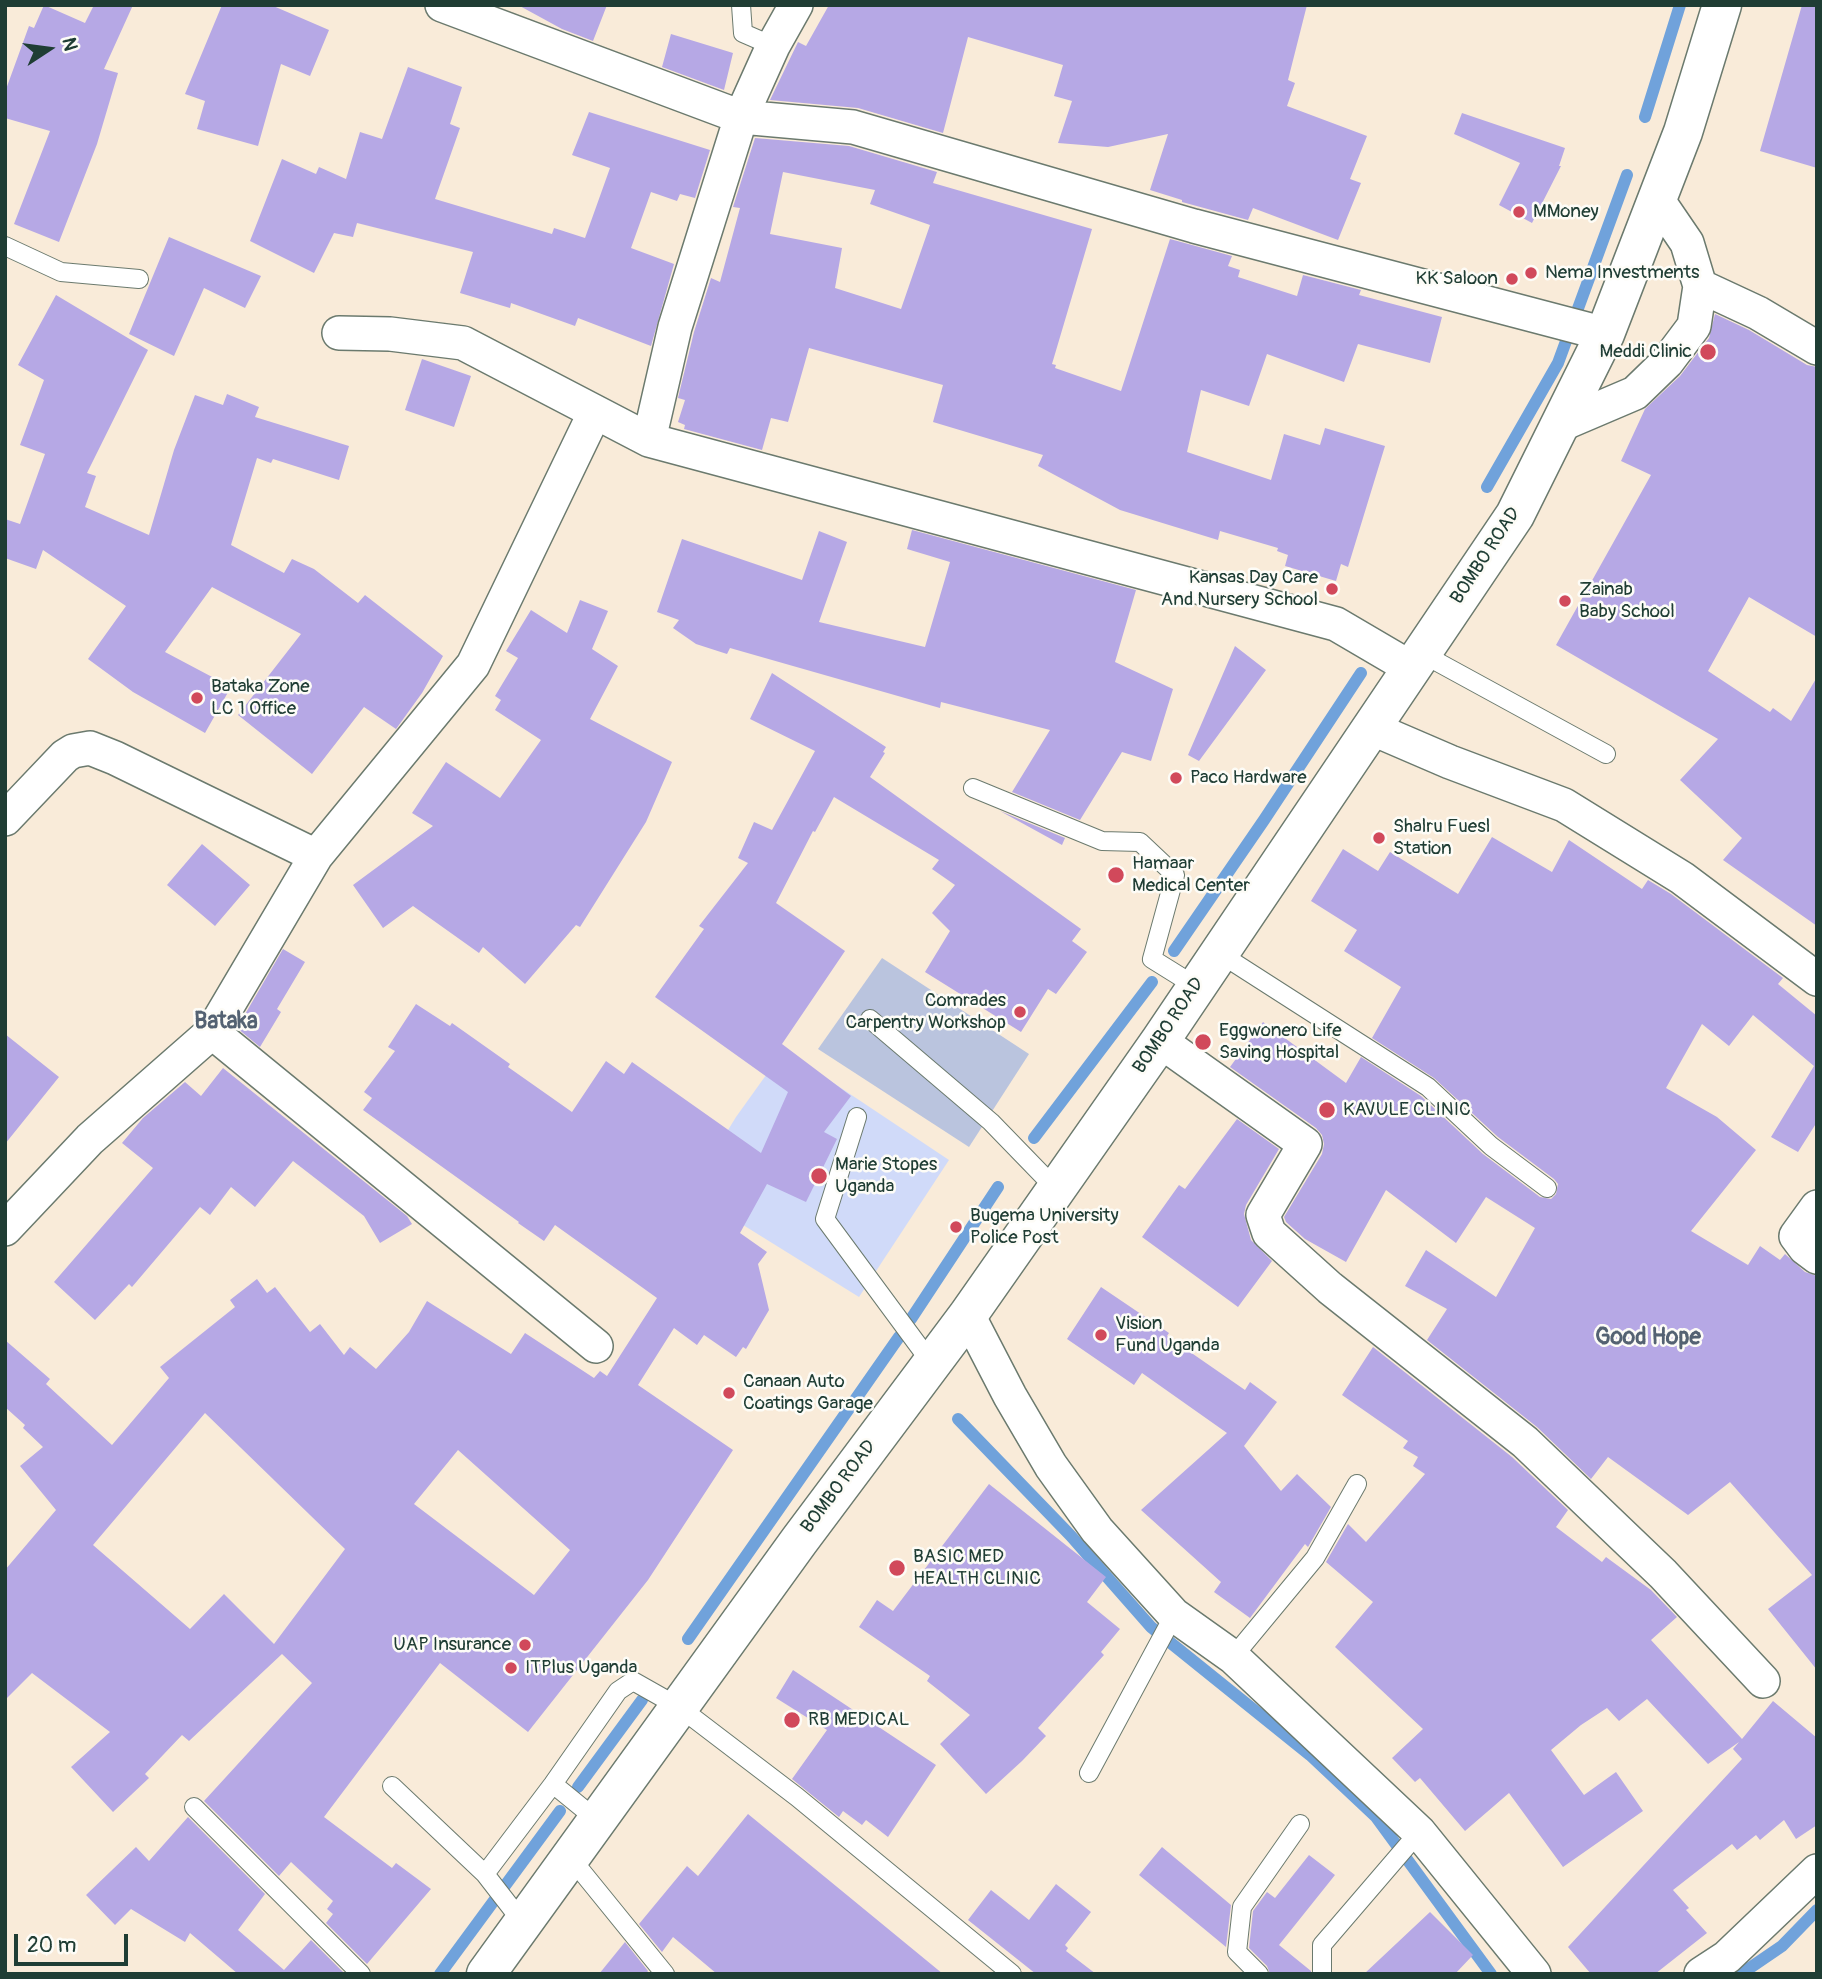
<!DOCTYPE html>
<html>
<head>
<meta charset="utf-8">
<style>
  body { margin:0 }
  #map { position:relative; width:1822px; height:1979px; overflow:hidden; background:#f9ebd9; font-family:Pangolin,sans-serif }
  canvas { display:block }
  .frame { position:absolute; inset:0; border:7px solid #1f3d34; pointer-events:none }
  .north { position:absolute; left:14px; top:14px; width:70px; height:70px; -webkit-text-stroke:5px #fdfcf7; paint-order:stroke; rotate:77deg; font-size:19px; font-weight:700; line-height:28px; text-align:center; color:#1f3d34 }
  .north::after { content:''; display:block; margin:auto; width:24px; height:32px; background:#1f3d34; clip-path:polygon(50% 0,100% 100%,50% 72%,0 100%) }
  .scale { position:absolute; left:14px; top:1934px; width:114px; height:32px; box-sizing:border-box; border:4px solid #1f3d34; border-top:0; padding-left:9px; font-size:21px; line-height:24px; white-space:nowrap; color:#1f3d34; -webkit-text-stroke:5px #fdfcf7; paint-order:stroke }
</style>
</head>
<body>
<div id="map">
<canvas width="1822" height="1979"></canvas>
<div class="frame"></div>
<div class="north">N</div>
<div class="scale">20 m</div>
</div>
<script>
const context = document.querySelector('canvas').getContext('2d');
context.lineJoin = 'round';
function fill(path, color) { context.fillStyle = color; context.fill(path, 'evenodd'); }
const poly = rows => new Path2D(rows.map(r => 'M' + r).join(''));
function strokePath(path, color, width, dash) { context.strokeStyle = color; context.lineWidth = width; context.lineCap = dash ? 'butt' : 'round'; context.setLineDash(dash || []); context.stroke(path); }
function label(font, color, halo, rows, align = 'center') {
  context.font = font + ' Pangolin,sans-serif'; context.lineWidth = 5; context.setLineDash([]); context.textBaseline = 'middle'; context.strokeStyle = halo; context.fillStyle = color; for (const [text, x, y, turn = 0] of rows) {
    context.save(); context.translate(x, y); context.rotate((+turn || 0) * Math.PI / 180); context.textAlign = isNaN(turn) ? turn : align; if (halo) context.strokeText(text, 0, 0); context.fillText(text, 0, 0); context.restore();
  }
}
const built = poly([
  [784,1050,949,1160,859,1297,690,1192,736,1117]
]);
const industrial = poly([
  [882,958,1029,1054,969,1147,818,1049]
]);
const stream = poly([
  [1645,117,1680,5],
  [1487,487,1558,363,1627,175],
  [1174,951,1264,820,1361,673],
  [1034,1138,1152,982],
  [911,1319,998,1187],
  [958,1419,1071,1536,1151,1627,1310,1755,1376,1817,1491,1974],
  [688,1639,899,1337],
  [578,1787,642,1700],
  [440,1974,560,1811],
  [1741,1974,1782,1946,1817,1910]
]);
const building = poly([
  [44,5,85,23,94,5,133,5,104,69,118,73,97,144,59,242,14,224,50,131,5,118,5,92,29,26,34,28],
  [222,5,271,5,329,30,310,76,281,64,258,146,197,129,205,101,185,94],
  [518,5,607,5,593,41,562,29],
  [829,5,1307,5,1288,80,1295,83,1287,106,1367,136,1350,179,1361,183,1338,240,1253,208,1248,220,1182,202,1182,200,1150,190,1168,134,1108,147,1058,143,1072,101,1054,96,1063,65,968,37,943,133,858,108,770,100,798,42,806,46],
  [1802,5,1817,5,1817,168,1760,151],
  [671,34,733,53,724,90,662,67],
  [408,67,462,87,450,124,460,128,435,199,552,234,554,228,585,238,610,168,572,155,589,112,710,150,695,198,680,194,677,201,651,192,631,248,674,264,651,346,578,318,575,326,511,303,510,308,460,293,473,252,357,223,353,237,334,233,314,273,250,241,282,159,316,174,319,167,346,179,360,132,382,139],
  [1462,113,1565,148,1559,166,1561,166,1532,223,1499,205,1520,163,1454,134],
  [755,138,849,146,937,172,933,183,1092,229,1052,364,1056,365,1055,368,1121,391,1170,239,1232,256,1228,266,1240,270,1238,277,1297,296,1303,275,1361,290,1359,295,1442,317,1430,363,1358,344,1344,382,1267,354,1249,406,1201,390,1187,452,1271,480,1284,434,1320,445,1325,428,1385,446,1348,567,1341,564,1336,581,1285,566,1288,555,1277,551,1278,548,1220,531,1218,540,1120,510,1038,466,1043,455,933,422,943,385,809,348,788,422,771,418,762,450,684,429,685,425,678,422,685,400,678,398,694,332,711,278,720,282,740,208,733,207],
  [783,172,875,190,870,204,930,225,901,309,835,288,842,248,770,234],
  [169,237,261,276,245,308,204,288,174,356,129,334],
  [56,295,148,350,87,473,96,476,85,507,149,535,174,450,195,395,223,405,227,394,259,407,255,417,349,446,339,480,273,459,271,463,257,458,231,545,284,573,292,559,314,569,358,603,365,595,443,656,422,693,396,729,364,707,312,774,238,715,301,634,212,587,165,652,231,687,205,733,133,692,88,659,126,606,43,550,36,569,5,558,5,519,20,524,45,454,20,445,44,380,18,365],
  [1715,314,1749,330,1807,365,1817,367,1817,637,1749,597,1708,671,1770,712,1773,708,1791,721,1817,677,1817,926,1723,860,1742,838,1680,780,1718,739,1556,645,1651,475,1621,461,1645,409,1680,376,1709,338],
  [422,359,471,376,454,427,405,410],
  [912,530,1136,590,1115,662,1173,689,1151,761,1122,752,1080,820,1012,792,1050,730,941,702,940,708,730,648,727,654,696,644,673,628,679,620,657,612,682,539,802,580,819,531,847,542,819,622,925,647,950,562,907,549],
  [580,600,608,611,592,649,618,666,590,719,672,762,646,822,580,927,576,925,525,984,483,947,479,953,413,906,383,928,353,885,433,826,412,813,446,762,500,798,541,740,495,710,501,700,495,696,518,658,506,651,531,610,567,633],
  [1235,646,1266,670,1199,761,1188,755],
  [772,673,886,747,883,752,885,753,870,777,1081,929,1072,941,1087,952,1056,994,1048,989,1021,1032,925,972,950,931,932,913,955,885,932,869,939,860,834,797,815,832,813,831,776,903,845,951,782,1044,851,1096,824,1132,837,1139,806,1202,767,1184,740,1233,767,1252,758,1264,769,1310,746,1349,743,1347,736,1357,704,1335,697,1345,674,1328,638,1385,733,1450,648,1580,528,1732,440,1663,324,1817,392,1868,396,1863,431,1889,367,1964,326,1923,333,1914,327,1909,333,1901,291,1862,279,1876,204,1801,312,1683,282,1654,189,1741,182,1735,145,1774,149,1778,113,1812,71,1767,110,1732,32,1673,5,1700,5,1570,56,1510,20,1466,43,1447,23,1428,25,1425,5,1407,5,1340,50,1379,46,1384,112,1445,169,1378,160,1367,235,1307,230,1300,257,1279,267,1293,275,1287,310,1332,320,1324,344,1355,350,1347,376,1369,409,1332,427,1301,511,1354,525,1333,594,1378,600,1371,607,1376,657,1298,555,1225,544,1241,518,1223,519,1222,363,1110,372,1098,364,1092,395,1051,388,1047,416,1004,450,1026,452,1023,510,1064,508,1067,572,1112,606,1061,624,1074,632,1062,761,1153,788,1092,655,997,704,929,699,926,748,863,738,858,754,822,772,830,815,751,750,719],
  [205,1413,345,1549,274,1644,224,1594,190,1629,93,1545],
  [458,1450,570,1550,534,1595,414,1504],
  [1000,811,1065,838,1062,845],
  [1492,837,1552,872,1569,840,1642,889,1648,880,1671,894,1783,978,1778,984,1817,1016,1817,1122,1798,1152,1771,1137,1814,1066,1753,1015,1729,1046,1702,1024,1666,1088,1717,1117,1756,1150,1691,1231,1748,1265,1760,1246,1780,1260,1785,1254,1805,1272,1817,1276,1817,1670,1768,1609,1812,1575,1730,1482,1688,1515,1608,1457,1591,1479,1537,1427,1427,1340,1447,1309,1405,1286,1426,1250,1496,1297,1535,1228,1486,1197,1456,1243,1386,1190,1346,1262,1305,1239,1286,1222,1284,1217,1322,1154,1324,1144,1322,1135,1316,1128,1230,1067,1263,1022,1346,1083,1361,1057,1421,1096,1483,1154,1540,1197,1551,1199,1556,1194,1558,1184,1554,1179,1498,1137,1434,1078,1372,1038,1401,987,1344,951,1357,930,1311,901,1343,849,1378,871,1390,852,1458,894],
  [202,844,250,885,215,926,167,885],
  [283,949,305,962,277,1009,281,1012,260,1047,237,1028],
  [5,1034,59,1077,5,1144],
  [223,1068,407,1216,412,1224,380,1243,364,1216,293,1161,255,1207,231,1187,210,1215,200,1207,132,1287,129,1284,95,1320,54,1282,153,1168,122,1143,143,1118,185,1082,201,1096],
  [1237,1119,1279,1149,1246,1205,1244,1214,1251,1240,1272,1261,1238,1307,1142,1237,1179,1185,1185,1189],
  [1101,1287,1169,1333,1167,1336,1245,1390,1250,1382,1277,1402,1244,1446,1281,1491,1297,1474,1331,1507,1308,1547,1305,1544,1250,1618,1214,1592,1221,1582,1141,1510,1227,1433,1142,1373,1134,1385,1067,1339],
  [1373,1347,1512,1457,1568,1510,1556,1527,1602,1562,1606,1557,1651,1590,1677,1617,1651,1640,1742,1739,1773,1701,1817,1738,1817,1825,1796,1839,1784,1820,1760,1840,1756,1835,1737,1850,1732,1844,1673,1890,1689,1908,1686,1910,1707,1933,1655,1974,1591,1974,1568,1947,1742,1759,1733,1749,1739,1742,1708,1764,1647,1699,1619,1721,1607,1708,1581,1725,1551,1750,1584,1795,1616,1772,1643,1811,1563,1867,1509,1793,1465,1831,1420,1778,1415,1782,1392,1758,1423,1729,1335,1647,1373,1602,1326,1562,1348,1524,1366,1542,1425,1474,1413,1466,1418,1457,1403,1448,1408,1441,1342,1395],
  [989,1484,1106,1577,1087,1602,1120,1629,1101,1652,1104,1655,1038,1728,1046,1736,1022,1761,986,1794,940,1744,970,1715,927,1681,930,1676,859,1627,877,1600,893,1611],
  [793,1670,936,1765,888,1837,866,1820,862,1825,843,1811,839,1817,792,1779,827,1730,776,1698],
  [748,1814,842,1891,943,1974,717,1974,673,1937,662,1952,639,1924,687,1866,698,1876],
  [188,1817,265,1894,238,1930,284,1970,311,1940,345,1974,238,1974,190,1933,185,1942,131,1909,115,1925,86,1895,136,1847,149,1861],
  [1162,1847,1231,1905,1226,1947,1139,1875],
  [1309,1855,1335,1875,1279,1945,1311,1971,1311,1974,1270,1974,1267,1966,1249,1948,1253,1911,1267,1892,1275,1898],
  [1056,1884,1091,1912,1065,1945,1068,1948,1066,1951,1096,1974,1036,1974,968,1920,991,1890,1029,1920],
  [1430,1912,1473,1955,1455,1974,1364,1974],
  [625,1942,648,1971,646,1974,599,1974]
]);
const service = poly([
  [741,5,743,33,773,46],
  [5,246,61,272,139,279],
  [1421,653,1606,754],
  [973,788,1102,841,1140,842,1175,875,1152,959,1197,987],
  [1219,953,1428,1087,1491,1146,1547,1188],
  [870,1019,991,1122,1056,1189],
  [857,1117,825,1219,932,1364],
  [1233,1657,1315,1558,1357,1484],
  [1089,1773,1174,1615],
  [553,1784,597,1820],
  [392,1786,485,1874],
  [194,1807,361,1974],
  [570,1857,665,1974],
  [523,1923,485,1874,553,1784,618,1691,633,1681,679,1707,797,1797,1012,1974],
  [1259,1974,1237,1952,1242,1907,1300,1824],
  [1322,1974,1322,1945,1419,1832]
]);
const minor = poly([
  [442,5,741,117,853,127,1194,226,1605,334],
  [1657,199,1687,243,1700,286,1758,313,1817,348],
  [339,333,390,334,463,343,649,440,1336,624,1411,668],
  [1560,425,1635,393,1667,362,1694,326,1700,286],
  [649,440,675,327,741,117,773,46,796,5],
  [1371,728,1450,762,1564,805,1682,878,1817,979],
  [5,819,65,756,73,751,90,748,115,758,316,856],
  [212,1032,596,1346],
  [1160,1041,1305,1144,1263,1215,1269,1233,1330,1288,1525,1442,1663,1574,1763,1681],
  [1817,1207,1796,1236,1805,1248,1817,1257],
  [5,1229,90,1139,212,1032,316,856,473,665,595,412],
  [968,1315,1010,1396,1051,1466,1097,1530,1174,1615,1233,1657,1419,1832,1534,1974],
  [1701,1974,1727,1957,1817,1871]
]);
const primary = poly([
  [486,1974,799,1541,968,1315,1160,1041,1515,515,1605,334,1683,132,1722,5]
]);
const markers = [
  [1519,212,7,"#d1495b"],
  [1531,273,7,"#d1495b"],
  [1512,279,7,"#d1495b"],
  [1708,352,9,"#d1495b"],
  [1332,589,7,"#d1495b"],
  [1565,601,7,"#d1495b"],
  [197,698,7,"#d1495b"],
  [1176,778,7,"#d1495b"],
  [1379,838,7,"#d1495b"],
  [1116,875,9,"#d1495b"],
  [1020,1012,7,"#d1495b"],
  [1203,1042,9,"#d1495b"],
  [1327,1110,9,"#d1495b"],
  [819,1176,9,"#d1495b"],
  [956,1227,7,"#d1495b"],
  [1101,1335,7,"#d1495b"],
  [729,1393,7,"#d1495b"],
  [897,1568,9,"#d1495b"],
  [525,1645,7,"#d1495b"],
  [511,1668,7,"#d1495b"],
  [792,1720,9,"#d1495b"]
];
const poiNames = [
  ["MMoney",1533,212],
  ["Nema Investments",1545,273],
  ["KK Saloon",1498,279,"right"],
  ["Meddi Clinic",1692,352,"right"],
  ["Kansas Day Care",1318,578,"right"],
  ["And Nursery School",1318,600,"right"],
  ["Zainab",1579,590],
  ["Baby School",1579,612],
  ["Bataka Zone",211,687],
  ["LC 1 Office",211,709],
  ["Paco Hardware",1190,778],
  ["Shalru Fuesl",1393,827],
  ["Station",1393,849],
  ["Hamaar",1132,864],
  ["Medical Center",1132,886],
  ["Comrades",1006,1001,"right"],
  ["Carpentry Workshop",1006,1023,"right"],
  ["Eggwonero Life",1219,1031],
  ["Saving Hospital",1219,1053],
  ["KAVULE CLINIC",1343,1110],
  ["Marie Stopes",835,1165],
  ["Uganda",835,1187],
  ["Bugema University",970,1216],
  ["Police Post",970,1238],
  ["Vision",1115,1324],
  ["Fund Uganda",1115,1346],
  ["Canaan Auto",743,1382],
  ["Coatings Garage",743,1404],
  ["BASIC MED",913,1557],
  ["HEALTH CLINIC",913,1579],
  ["UAP Insurance",511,1645,"right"],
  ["ITPlus Uganda",525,1668],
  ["RB MEDICAL",808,1720]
];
const streetNames = [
  ["BOMBO ROAD",1486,556,-57],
  ["BOMBO ROAD",1169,1026,-56],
  ["BOMBO ROAD",839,1487,-53]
];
const quarterNames = [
  ["Bataka",226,1022],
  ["Good Hope",1648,1338]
];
fill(built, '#d0daf9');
fill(industrial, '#bac4de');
strokePath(stream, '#70a2db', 12);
fill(building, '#b6a8e5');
strokePath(service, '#6b7a6e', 20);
strokePath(minor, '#6b7a6e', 36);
strokePath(primary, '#6b7a6e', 41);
strokePath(service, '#fff', 18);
strokePath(minor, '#fff', 33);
strokePath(primary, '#fff', 38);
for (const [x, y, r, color] of markers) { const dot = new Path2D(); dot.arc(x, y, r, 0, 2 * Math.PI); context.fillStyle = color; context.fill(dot); strokePath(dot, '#fdfcf7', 2.5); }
label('19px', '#1f3d34', '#fdfcf7', poiNames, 'left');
label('19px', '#1f3d34', '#fdfcf7', streetNames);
label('bold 23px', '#546272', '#fdfcf7', quarterNames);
</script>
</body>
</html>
